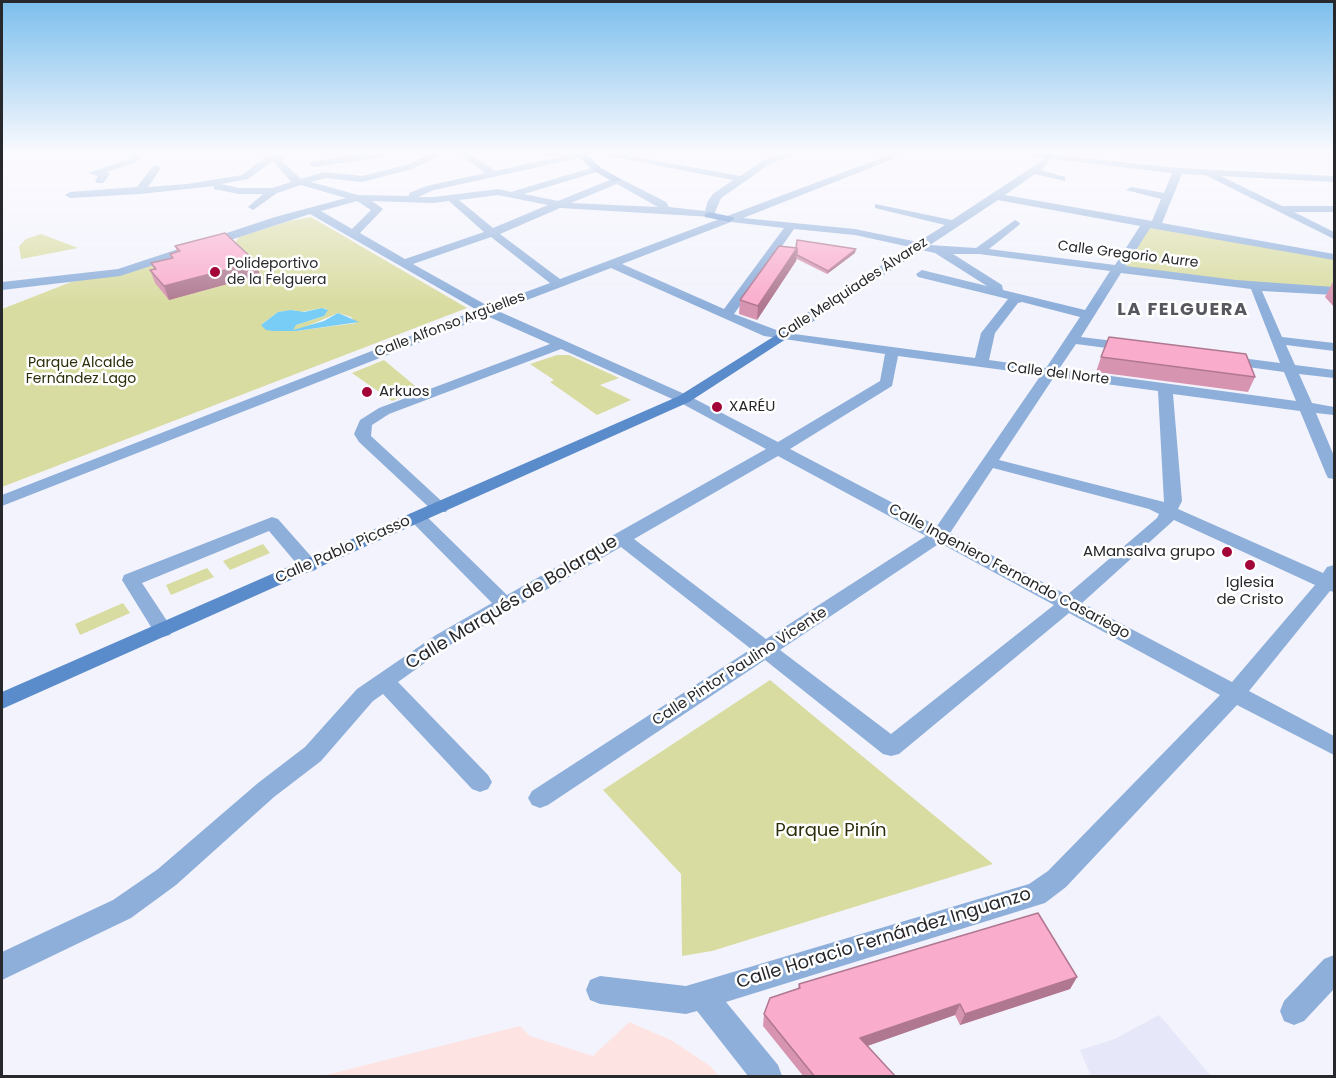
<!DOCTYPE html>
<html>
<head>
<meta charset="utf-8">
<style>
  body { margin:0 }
  #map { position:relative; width:1336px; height:1078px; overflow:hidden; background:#f3f3fd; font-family:Poppins,sans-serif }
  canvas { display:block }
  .frame { position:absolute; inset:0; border:3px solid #27282b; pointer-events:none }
</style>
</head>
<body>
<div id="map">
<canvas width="1336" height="1078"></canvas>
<div class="frame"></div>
</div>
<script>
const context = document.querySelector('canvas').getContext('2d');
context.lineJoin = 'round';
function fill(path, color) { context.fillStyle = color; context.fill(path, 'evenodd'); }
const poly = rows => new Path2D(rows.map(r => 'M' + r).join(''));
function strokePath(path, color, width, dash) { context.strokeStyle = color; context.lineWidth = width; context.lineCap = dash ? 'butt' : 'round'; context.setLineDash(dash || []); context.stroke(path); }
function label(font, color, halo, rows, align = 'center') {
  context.font = font + ' Poppins,sans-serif'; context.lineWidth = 5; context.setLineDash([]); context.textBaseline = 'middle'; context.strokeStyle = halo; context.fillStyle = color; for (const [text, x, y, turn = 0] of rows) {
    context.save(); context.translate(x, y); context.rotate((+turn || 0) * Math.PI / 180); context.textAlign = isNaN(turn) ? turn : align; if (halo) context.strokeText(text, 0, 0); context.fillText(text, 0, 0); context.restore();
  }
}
const built = poly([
  [1093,154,1334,154,1334,169,1117,158],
  [1159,1015,1211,1076,1091,1076,1080,1050,1115,1039]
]);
const education = poly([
  [629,1022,671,1040,710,1066,719,1076,322,1076,520,1026,530,1036,593,1056]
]);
const green = poly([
  [311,217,467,308,2,487,2,309,71,282,138,269,235,243,239,237,289,221],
  [322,308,327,309,324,316,296,325,293,327,293,331,262,324,278,312,293,310,301,312],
  [338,313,351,317,356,323,296,331],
  [1147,224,1334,257,1334,291,1118,269],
  [41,234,78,248,21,259,19,246,26,239],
  [557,355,569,355,619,378,600,385,631,400,597,415,550,382,554,380,530,364],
  [384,360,420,390,392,401,352,373],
  [263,544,270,553,230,570,223,561],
  [207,568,214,577,171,595,166,585],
  [123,603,130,613,80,635,75,624],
  [770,680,993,864,712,951,682,956,681,874,603,790]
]);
const water = poly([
  [322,308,328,310,324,316,296,325,293,330,324,321,338,313,359,322,296,331,273,331,266,330,261,325,278,312,291,310,304,312]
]);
const street = poly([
  [129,154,139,154,141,157,135,163,107,172,110,174,103,183,97,183,95,181,98,176,88,173,129,159,131,157,129,154],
  [274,154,289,154,283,158,283,162,301,179,324,172,362,176,406,165,432,154,445,154,412,169,362,182,325,178,311,182,358,195,409,196,409,193,427,186,485,173,459,154,470,154,495,171,572,154,585,154,584,157,434,190,418,197,434,197,498,189,511,192,597,166,600,167,600,171,524,194,558,201,617,177,666,202,669,207,705,211,708,201,713,194,733,180,598,154,619,154,740,176,764,160,781,154,796,154,770,164,721,198,713,217,560,208,500,234,560,279,892,154,906,154,743,218,855,229,918,242,945,225,875,208,875,204,952,220,1040,162,1046,154,1178,168,1334,176,1334,182,1221,176,1282,206,1334,206,1334,212,1294,212,1334,232,1334,239,1205,175,1182,174,1162,223,1334,254,1334,260,1150,228,1126,266,1236,280,1334,287,1334,295,1262,291,1282,337,1334,343,1334,351,1286,345,1295,365,1334,370,1334,378,1299,374,1312,403,1334,407,1334,415,1316,413,1334,456,1334,479,1328,478,1326,474,1300,411,1173,394,1182,501,1178,509,1323,573,1327,567,1334,565,1334,592,1330,591,1249,691,1334,736,1334,755,1237,705,1066,887,1045,903,726,1002,778,1065,782,1076,748,1076,697,1011,686,1014,600,1004,590,1000,586,990,590,980,600,976,686,986,1029,884,1048,871,1220,695,1069,613,899,754,891,756,883,754,765,660,548,805,540,808,532,805,528,798,532,791,751,649,621,547,450,645,398,682,488,775,492,782,488,789,480,792,472,789,383,694,373,701,321,761,274,797,176,885,131,918,2,980,2,952,113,900,158,869,258,783,305,747,357,689,436,635,492,603,411,521,408,517,411,513,423,513,507,595,766,449,679,402,561,349,389,414,372,425,371,436,449,508,446,512,434,512,359,442,354,434,360,420,379,408,550,344,487,316,2,506,2,495,477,310,310,214,120,276,2,290,2,282,118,269,275,217,346,198,301,185,277,193,253,210,248,207,263,194,239,194,214,189,214,186,140,194,70,198,65,195,70,192,137,187,153,166,156,165,161,168,148,187,187,184,242,175,264,158,274,154],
  [1051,159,1172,173,1164,193,1131,187,1126,190,1161,199,1152,221,1005,195,1035,174,1065,181,1065,177,1041,170,1051,159],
  [273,161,291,182,272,188,239,188,221,184,248,179,273,161],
  [617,184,658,207,571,203,617,184],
  [498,195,548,205,493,228,459,200,498,195],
  [998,200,1140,226,1115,265,989,249,1019,225,1020,223,1015,220,976,248,930,245,998,200],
  [357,201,371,210,352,229,321,211,357,201],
  [372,201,434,203,449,201,484,232,405,259,360,233,383,209,372,201],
  [731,222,784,228,724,309,622,264,731,222],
  [794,229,855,235,910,247,779,331,734,314,794,229],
  [491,237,550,283,488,306,413,264,491,237],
  [922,250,935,253,987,286,922,270,916,274,918,277,1008,299,981,333,975,358,794,334,922,250],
  [953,254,979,254,1110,271,1085,310,1003,290,1002,285,953,254],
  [611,268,764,336,885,354,880,381,778,442,689,396,498,311,611,268],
  [1121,273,1251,289,1280,363,1226,356,1219,360,1226,364,1284,372,1296,401,1059,369,1076,344,1130,351,1137,347,1130,343,1081,337,1121,273],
  [1022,302,1080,317,1046,368,989,360,995,333,1018,303,1022,302],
  [898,356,1041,375,937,526,790,449,892,386,898,356],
  [1054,377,1158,391,1164,502,999,460,1054,377],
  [778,456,926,536,766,639,634,539,778,456],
  [993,468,1149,509,1159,514,1157,518,1067,595,950,533,993,468],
  [1174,520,1315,585,1232,682,1082,603,1174,520],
  [940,543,1054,605,891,734,780,650,940,543],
  [363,154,388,154,383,157,314,167,309,164,314,161,363,154],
  [1327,154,1334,154,1334,157,1329,156,1327,154],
  [272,517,278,519,316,562,318,566,316,570,309,572,302,570,269,531,142,583,173,630,170,635,163,637,156,635,122,580,124,575,272,517],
  [1334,955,1334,989,1304,1021,1294,1025,1284,1021,1280,1011,1284,1001,1324,959,1334,955]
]);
const secondary = poly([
  [575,154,586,154,600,167,622,180,614,182,594,171,575,154],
  [1026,154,1052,154,1054,156,1049,159,1026,154],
  [709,212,733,217,734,219,729,222,705,217,704,215,709,212],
  [781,332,786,333,788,336,786,339,689,402,2,709,2,692,679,396,781,332]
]);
const wall = poly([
  [175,246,256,262,260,275,169,300,155,283,150,270,154,269,151,263,171,258,170,254,177,252],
  [796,248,855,253,827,274,797,259,796,261,757,320,739,314,740,300],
  [1335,278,1335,308,1325,297],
  [1101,357,1255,377,1248,392,1096,372],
  [1077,977,1070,989,960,1025,955,1015,867,1046,896,1077,804,1077,763,1026,764,1014,798,988,799,984]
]);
const shadedWall = poly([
  [797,248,796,261,757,320,758,306],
  [856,249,855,253,827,274,828,271],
  [256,262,260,275,169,300,164,286],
  [1077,977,1070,989,960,1025,965,1014],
  [960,1004,955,1015,856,1050,860,1038]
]);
const building = poly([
  [225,233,256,262,164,286,150,270,156,269,151,263,173,258,170,254,180,251,175,246,225,233],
  [797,240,856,249,828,271,797,255,797,248,796,248,797,240],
  [779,246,797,248,758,306,740,300,779,246],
  [1109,337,1246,354,1255,377,1101,357,1109,337],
  [1038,913,1077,977,965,1014,960,1004,860,1038,896,1077,815,1077,764,1014,770,998,800,988,799,984,1038,913]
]);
const markers = [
  [215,272,6,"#a30539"],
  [367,392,6,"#a30539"],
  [717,407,6,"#a30539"],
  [1227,552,6,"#a30539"],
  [1250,565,6,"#a30539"]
];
const farStreetnames = [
  ["Calle Gregorio Aurre",1128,255,7],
  ["Calle Melquiades Álvarez",853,289,-33],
  ["Calle Alfonso Argüelles",450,325,-21],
  ["Calle del Norte",1058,374,7]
];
const farPoinames = [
  ["Polideportivo",227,264],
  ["de la Felguera",227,280]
];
const farParknames = [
  ["Parque Alcalde",81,363],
  ["Fernández Lago",81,379]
];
const poiNames = [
  ["Arkuos",379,392],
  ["XARÉU",729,407],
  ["AMansalva grupo",1215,552,"right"],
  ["Iglesia",1250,583,"center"],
  ["de Cristo",1250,600,"center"]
];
const streetNames = [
  ["Calle Pablo Picasso",343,550,-24],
  ["Calle Ingeniero Fernando Casariego",1009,572,28],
  ["Calle Pintor Paulino Vicente",740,667,-33]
];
const farDistrictnames = [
  ["LA FELGUERA",1183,310]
];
const nearStreetnames = [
  ["Calle Marqués de Bolarque",512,603,-31],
  ["Calle Horacio Fernández Inguanzo",884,939,-17]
];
const nearParknames = [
  ["Parque Pinín",831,831]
];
fill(built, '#e6e7f8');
fill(education, '#fee3e3');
fill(green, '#d9dca0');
fill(water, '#77cdf5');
fill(street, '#8eafda');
fill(secondary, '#5a8bca');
fill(wall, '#d794b0');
fill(shadedWall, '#af7890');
fill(building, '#faaccd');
strokePath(building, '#af7890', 1.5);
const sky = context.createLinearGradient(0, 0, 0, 305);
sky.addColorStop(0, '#7bbeed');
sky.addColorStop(0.5, '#fafafe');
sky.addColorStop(1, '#fafafe00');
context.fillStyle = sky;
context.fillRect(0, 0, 1336, 305);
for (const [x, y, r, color] of markers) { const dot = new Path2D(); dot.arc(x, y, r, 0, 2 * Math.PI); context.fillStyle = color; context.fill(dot); strokePath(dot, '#fff', 2); }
label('14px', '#27282b', '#fff', farStreetnames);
label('14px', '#27282b', '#fff', farPoinames, 'left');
label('14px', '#2b2c09', '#fff', farParknames);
label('15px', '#27282b', '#fff', poiNames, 'left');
label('15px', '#27282b', '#fff', streetNames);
context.letterSpacing = '1.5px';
label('bold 18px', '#57575f', '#fff', farDistrictnames);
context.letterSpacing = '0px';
label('18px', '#27282b', '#fff', nearStreetnames);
label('18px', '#2b2c09', '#fff', nearParknames);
</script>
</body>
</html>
